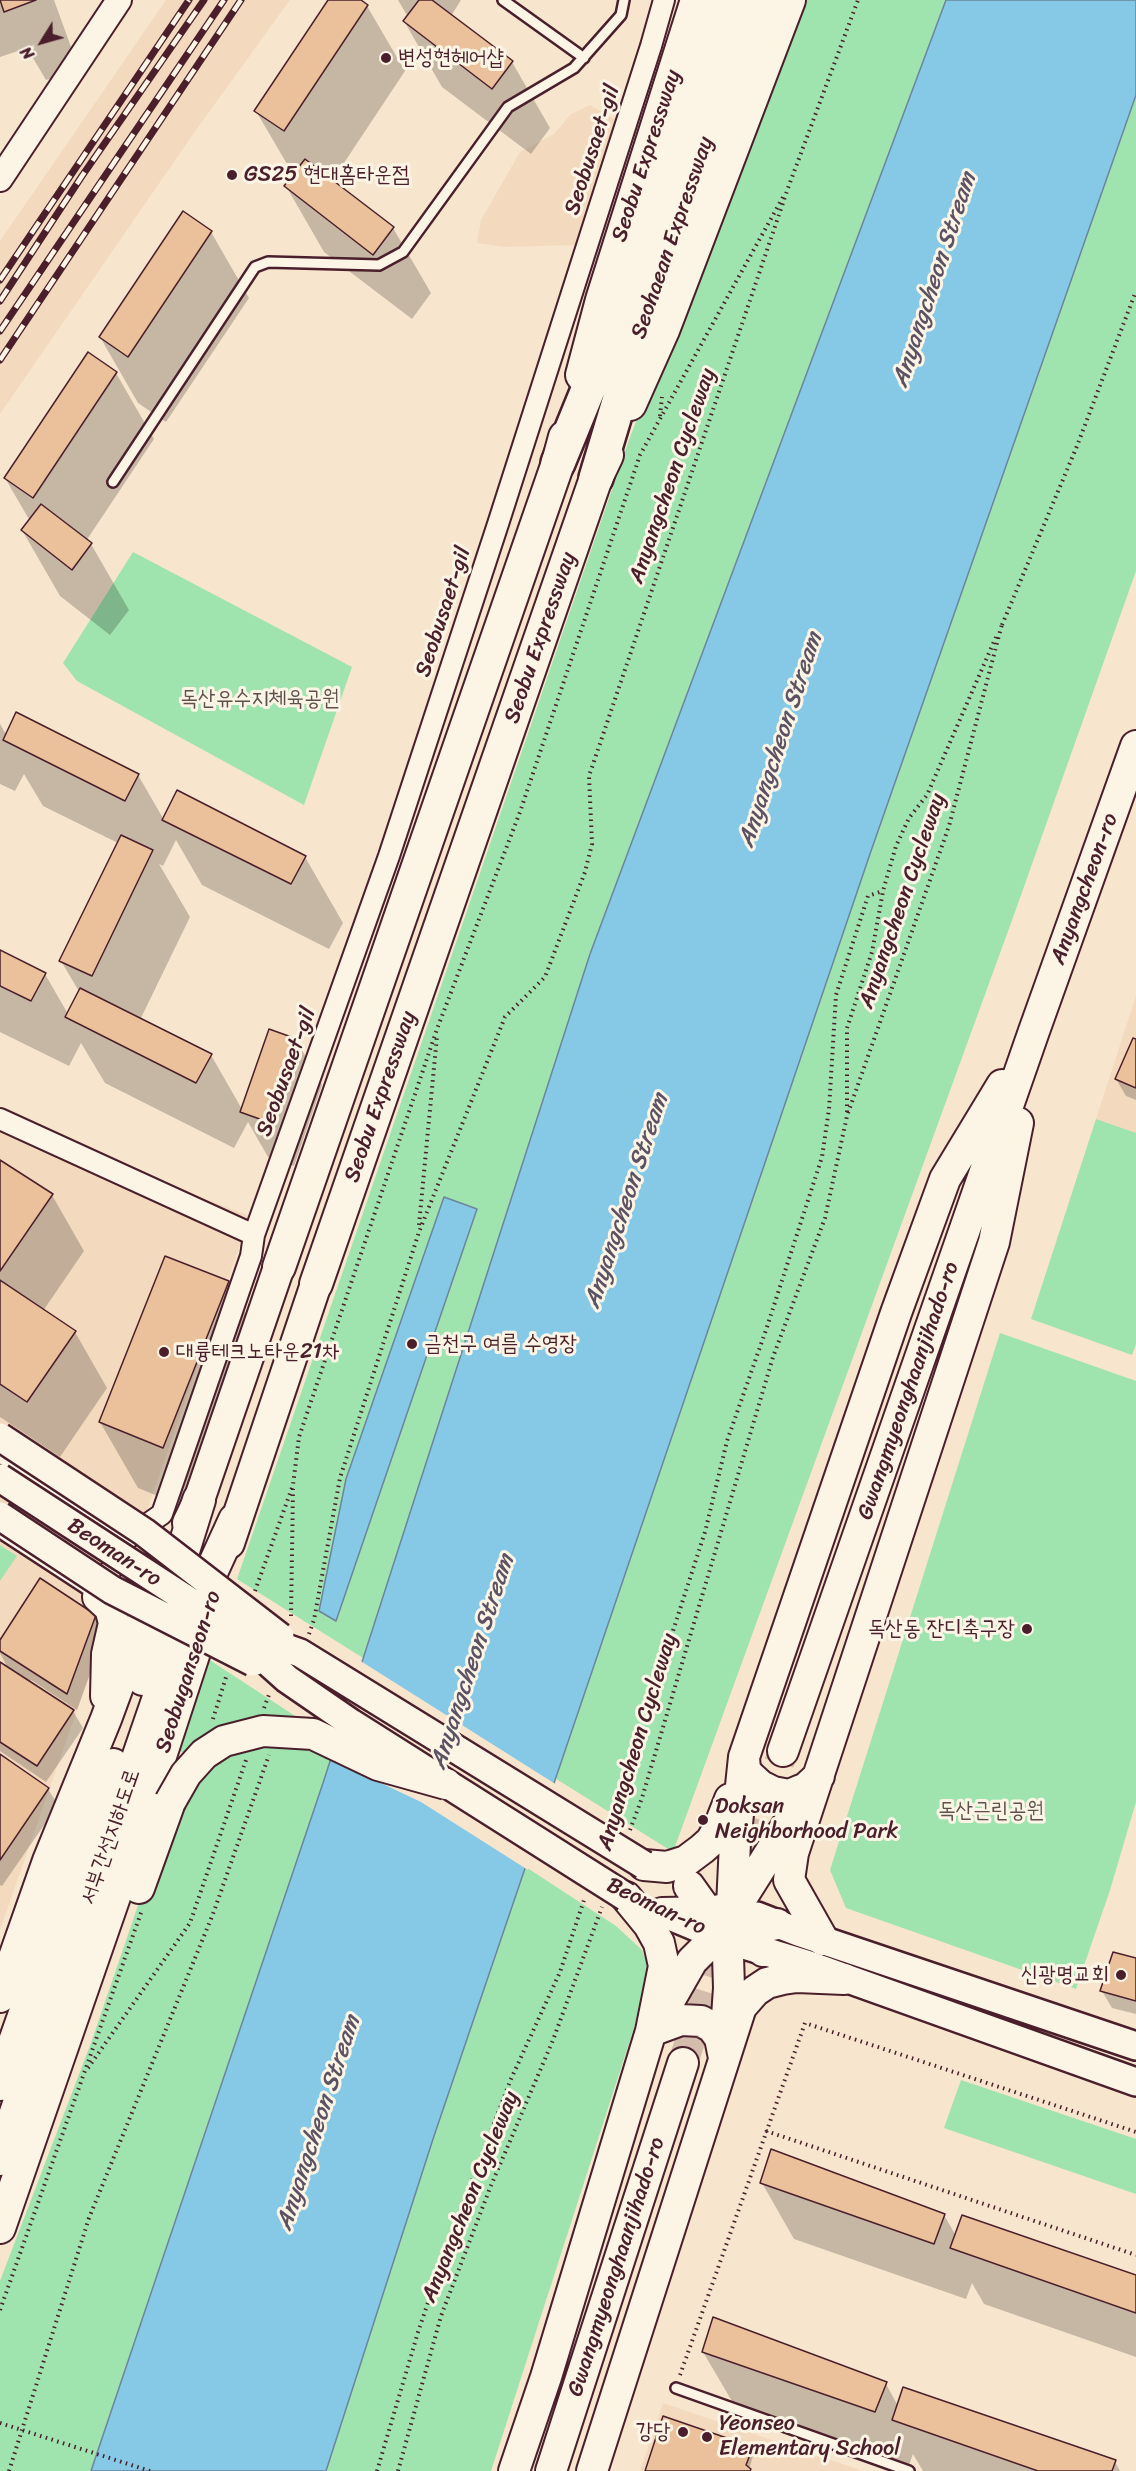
<!DOCTYPE html>
<html>
<head>
<meta charset="utf-8">
<style>
  body { margin:0 }
  #map { position:relative; width:1136px; height:2471px; overflow:hidden; background:#f7e5ce; font-family:Sriracha,sans-serif }
  canvas { display:block }
  .north { position:absolute; left:12px; top:12px; width:60px; height:60px; -webkit-text-stroke:4px #fcf5e5; paint-order:stroke; rotate:233deg; font-size:16px; font-weight:700; line-height:24px; text-align:center; color:#4a1f2b }
  .north::after { content:''; display:block; margin:auto; width:21px; height:27px; background:#4a1f2b; clip-path:polygon(50% 0,100% 100%,50% 72%,0 100%) }
</style>
</head>
<body>
<div id="map">
<canvas width="1136" height="2471"></canvas>
<div class="north">N</div>
</div>
<script>
const context = document.querySelector('canvas').getContext('2d');
context.lineJoin = 'round';
function fill(path, color) { context.fillStyle = color; context.fill(path, 'evenodd'); }
const poly = rows => new Path2D(rows.map(r => 'M' + r).join(''));
function strokePath(path, color, width, dash) { context.strokeStyle = color; context.lineWidth = width; context.lineCap = dash ? 'butt' : 'round'; context.setLineDash(dash || []); context.stroke(path); }
function label(font, color, halo, rows, align = 'center') {
  context.font = font + ' Sriracha,"Poor Story",sans-serif'; context.lineWidth = 6; context.setLineDash([]); context.textBaseline = 'middle'; context.strokeStyle = halo; context.fillStyle = color; for (const [text, x, y, turn = 0] of rows) {
    context.save(); context.translate(x, y); context.rotate((+turn || 0) * Math.PI / 180); context.textAlign = isNaN(turn) ? turn : align; if (halo) context.strokeText(text, 0, 0); context.fillText(text, 0, 0); context.restore();
  }
}
const built = poly([
  [166,0,290,0,196,130,0,414,0,241],
  [590,105,616,120,575,245,505,247,477,243,481,220,520,152,554,134,571,114],
  [1136,996,1136,1134,1096,1119],
  [0,1109,158,1181,250,1216,0,1930],
  [663,2403,863,2471,640,2471]
]);
const green = poly([
  [798,0,1136,0,1136,571,1015,912,673,1852,237,1579,629,440],
  [133,552,352,667,304,805,77,681,63,663],
  [1096,1119,1136,1133,1136,1344,1132,1355,1031,1319],
  [1000,1333,1136,1381,1136,1802,1110,1890,1076,1989,846,1908,830,1870],
  [0,1545,17,1556,0,1581],
  [202,1655,616,1926,642,1950,651,1975,491,2471,0,2471,0,2281,91,2043,173,1803,186,1754,173,1748],
  [961,2080,1136,2139,1136,2194,944,2128]
]);
const water = poly([
  [946,0,1136,0,1136,95,871,851,434,2136,326,2471,91,2471,323,1783,590,954,946,0],
  [444,1197,477,1209,336,1621,319,1611,346,1479,444,1197]
]);
const pier = poly([
  [359,1660,557,1785,528,1870,421,1802,328,1758]
]);
const shadow = poly([
  [0,0,54,0,79,69,46,80,27,48,0,57],
  [330,0,358,0,367,6,405,71,332,181,393,228,431,293,412,319,324,252,286,186,294,176,256,111],
  [398,0,461,0,451,16,512,62,550,128,531,154,442,87,404,21,408,17],
  [211,232,249,298,166,422,138,403,100,337],
  [116,373,154,439,86,541,91,544,129,610,110,635,60,596,22,530,30,521,5,478],
  [0,724,7,736,138,775,164,820,305,857,343,923,329,949,202,885,176,840,163,866,159,864,190,917,140,1020,211,1055,243,1111,296,1040,322,1085,294,1166,268,1157,248,1122,234,1148,105,1083,81,1043,69,1066,0,1032,0,952,45,974,68,1014,80,993,61,961,118,843,43,806,24,774,15,791,0,784],
  [1136,1040,1136,1100,1126,1096,1116,1079],
  [0,1162,52,1195,84,1251,43,1311,75,1332,107,1388,60,1457,0,1417],
  [228,1283,266,1348,200,1513,138,1488,100,1422],
  [95,1617,105,1633,77,1710,31,1680,29,1682,73,1711,83,1728,46,1782,0,1751,0,1663,9,1670,0,1653,0,1642],
  [0,1756,48,1789,58,1805,2,1886,0,1885],
  [1136,1959,1136,2014,1112,2008,1102,1991],
  [762,2183,944,2215,956,2236,1136,2277,1136,2357,984,2304,972,2283,966,2299,794,2239],
  [703,2352,886,2384,898,2406,1115,2462,1120,2471,923,2471,913,2454,908,2468,736,2408],
  [752,2448,754,2453,749,2469,751,2471,646,2471]
]);
const building = poly([
  [0,0,36,0,4,12,0,0],
  [328,0,361,0,368,5,284,131,254,111,328,0],
  [419,0,432,0,513,61,492,89,403,21,419,0],
  [305,159,394,227,373,255,284,186,305,159],
  [183,211,212,231,128,357,99,337,183,211],
  [88,352,117,372,33,498,4,478,88,352],
  [41,504,92,543,72,570,21,530,41,504],
  [16,712,139,774,125,801,3,740,16,712],
  [177,790,306,856,291,884,162,820,177,790],
  [121,835,153,850,92,976,59,961,121,835],
  [0,950,46,973,31,1001,0,986,0,950],
  [80,988,212,1054,196,1083,65,1017,80,988],
  [269,1029,297,1039,268,1122,240,1112,269,1029],
  [1133,1038,1136,1039,1136,1088,1115,1079,1133,1038],
  [0,1160,53,1194,0,1271,0,1160],
  [165,1256,229,1281,163,1448,99,1422,165,1256],
  [0,1280,76,1331,27,1402,0,1384,0,1280],
  [40,1578,96,1615,67,1694,0,1651,0,1640,40,1578],
  [0,1662,74,1710,37,1766,0,1742,0,1662],
  [0,1754,49,1788,0,1860,0,1754],
  [1113,1952,1136,1958,1136,2001,1100,1991,1113,1952],
  [771,2149,945,2214,934,2244,760,2183,771,2149],
  [962,2215,1136,2275,1136,2313,950,2248,962,2215],
  [713,2317,887,2382,875,2412,702,2352,713,2317],
  [903,2387,1116,2460,1112,2471,1038,2471,892,2420,903,2387],
  [663,2416,753,2447,746,2465,751,2469,750,2471,645,2471,663,2416]
]);
const primaryTunnel = poly([
  [683,2063,783,1751]
]);
const path = poly([
  [660,416,662,397],
  [1002,625,1077,446,1136,291],
  [847,1112,847,1028,872,952,883,891,896,846,909,818,927,795,996,637],
  [419,1225,437,1036],
  [255,1591,293,1485,299,1437,437,1029,520,812,640,455,783,197],
  [291,1616,293,1489],
  [309,1634,314,1620,340,1478,419,1232,505,1017,545,977,585,872,592,844,589,776,788,188,858,0],
  [264,1708,270,1692],
  [213,1719,227,1674],
  [612,1819,705,1532,727,1441,766,1330,822,1157,829,1109,836,995,868,896,883,891],
  [630,1830,642,1798,773,1357,825,1218,847,1116,949,826,1002,624],
  [88,2068,190,1923,246,1760],
  [766,2131,1136,2255],
  [0,2310,142,1910],
  [680,2375,805,2023,1136,2132],
  [0,2423,150,2471],
  [9,2471,89,2218,213,1914,269,1755],
  [377,2471,418,2332,450,2238,511,2079,560,1972,585,1897],
  [398,2471,441,2316,490,2188,553,2040,602,1907]
]);
const service = poly([
  [503,0,584,58],
  [113,482,255,267,268,262,379,265,403,252,508,107,574,68,621,15,624,0],
  [0,1458,125,1540],
  [0,1533,89,1591],
  [676,2388,909,2471]
]);
const minor = poly([
  [0,1119,254,1235],
  [99,1595,125,1540,162,1514,251,1256,254,1235,389,856,498,524,651,46,664,0]
]);
const tertiary = poly([
  [0,179,119,0]
]);
const secondary = poly([
  [663,1913,725,1939,809,1965,1136,2082],
  [757,1916,798,1932,1136,2046]
]);
const primary = poly([
  [188,1523,199,1500,279,1267],
  [229,1543,316,1284],
  [98,1597,110,1608,114,1623,107,1654,106,1696],
  [783,1751,1034,1031,1136,746],
  [744,1757,745,1770,750,1776,761,1786,773,1792,789,1795,794,1793,806,1788,819,1776],
  [644,1865,667,1867,686,1861,702,1849,711,1841,719,1827,730,1799],
  [689,1886,714,1921,728,1956,729,1988,726,2031],
  [139,1888,170,1802],
  [662,1913,714,1912,732,1906,744,1894,793,1816],
  [823,1940,789,1880,793,1853,994,1242,1018,1123],
  [763,1951,745,1930,732,1906,735,1843,744,1757,896,1313,945,1179,1002,1085],
  [0,1997,48,1861,106,1719,141,1624,159,1585],
  [664,2010,692,1961,711,1942,733,1933,777,1924],
  [651,2031,681,2020,701,2021,712,2027,720,2038,724,2058],
  [0,2228,118,1888,209,1609],
  [514,2471,546,2377,651,2031,664,1966,659,1943,649,1925,626,1897],
  [551,2471,683,2063],
  [592,2471,741,2007,755,1991,767,1983,783,1979,797,1977,844,1979]
]);
const trunk = poly([
  [582,375,602,300,697,0],
  [630,404,663,330,789,0],
  [279,1267,558,463,565,437],
  [316,1284,596,478,607,455],
  [143,1679,199,1500],
  [0,2084,113,1765],
  [0,2159,175,1651,235,1520]
]);
const motorway = poly([
  [558,463,621,309,729,0],
  [596,478,645,315,757,0]
]);
const rail = poly([
  [0,280,189,0],
  [0,301,82,176,204,0],
  [0,331,224,0],
  [0,360,241,0]
]);
const secondaryBridge = poly([
  [0,1437,144,1532,280,1637],
  [0,1478,229,1627,287,1679,351,1723,626,1897],
  [0,1516,112,1590,253,1662],
  [241,1632,300,1653,644,1865]
]);
const primaryBridge = poly([
  [170,1802,186,1774,204,1754,224,1741,263,1731,313,1734,378,1765,446,1784]
]);
const markers = [
  [386,58,6,"#4a1f2b"],
  [232,175,6,"#4a1f2b"],
  [412,1344,6,"#4a1f2b"],
  [164,1352,6,"#4a1f2b"],
  [1027,1629,6,"#4a1f2b"],
  [703,1820,6,"#4a1f2b"],
  [1121,1975,6,"#4a1f2b"],
  [683,2432,6,"#4a1f2b"],
  [707,2437,6,"#4a1f2b"]
];
const poiNames = [
  ["변성현헤어샵",398,58],
  ["GS25 현대홈타운점",244,175],
  ["금천구 여름 수영장",424,1344],
  ["대륭테크노타운21차",176,1352],
  ["독산동 잔디축구장",1015,1629,"right"],
  ["Doksan",715,1807],
  ["Neighborhood Park",715,1832],
  ["신광명교회",1109,1975,"right"],
  ["Yeonseo",719,2424],
  ["Elementary School",719,2449],
  ["강당",671,2432,"right"]
];
const streetNames = [
  ["Seobusaet-gil",593,150,-72],
  ["Seobu Expressway",647,156,-72],
  ["Seohaean Expressway",673,238,-71],
  ["Anyangcheon Cycleway",673,476,-71],
  ["Seobusaet-gil",444,612,-72],
  ["Seobu Expressway",541,638,-71],
  ["Anyangcheon-ro",1085,889,-70],
  ["Anyangcheon Cycleway",903,901,-71],
  ["Seobusaet-gil",287,1072,-70],
  ["Seobu Expressway",381,1097,-71],
  ["Gwangmyeonghaanjihado-ro",909,1391,-71],
  ["Beoman-ro",114,1553,33],
  ["Seobuganseon-ro",189,1672,-72],
  ["Anyangcheon Cycleway",638,1742,-73],
  ["서부간선지하도로",111,1837,-71],
  ["Beoman-ro",656,1907,25],
  ["Anyangcheon Cycleway",471,2197,-68],
  ["Gwangmyeonghaanjihado-ro",617,2267,-72]
];
const parkNames = [
  ["독산유수지체육공원",260,699],
  ["독산근린공원",991,1811]
];
const waterNames = [
  ["Anyangcheon Stream",935,280,-72],
  ["Anyangcheon Stream",781,740,-72],
  ["Anyangcheon Stream",627,1201,-72],
  ["Anyangcheon Stream",473,1662,-72],
  ["Anyangcheon Stream",319,2123,-72]
];
fill(built, '#f3dabe');
fill(green, '#9fe3ae');
fill(water, '#85c9e7');
strokePath(water, '#6d859c', 1.5);
fill(pier, '#f7e5ce');
fill(shadow, '#0003');
fill(building, '#eac19a');
strokePath(building, '#4a1f2b', 1.5);
strokePath(primaryTunnel, '#d4bdad', 30, [30, 15]);
strokePath(service, '#4a1f2b', 14);
strokePath(minor, '#4a1f2b', 24);
strokePath(tertiary, '#4a1f2b', 28);
strokePath(secondary, '#4a1f2b', 32);
strokePath(primary, '#4a1f2b', 34);
strokePath(trunk, '#4a1f2b', 36);
strokePath(motorway, '#4a1f2b', 38);
strokePath(path, '#4a1f2b', 4, [1.5, 4.5]);
strokePath(service, '#fcf5e5', 9);
strokePath(minor, '#fcf5e5', 20);
strokePath(tertiary, '#fcf5e5', 24);
strokePath(secondary, '#fcf5e5', 27);
strokePath(primary, '#fcf5e5', 30);
strokePath(trunk, '#fcf5e5', 32);
strokePath(motorway, '#fcf5e5', 33);
strokePath(rail, '#4a1f2b', 7);
strokePath(rail, '#fcf5e5', 4.5, [14]);
strokePath(secondaryBridge, '#4a1f2b', 32, []);
strokePath(primaryBridge, '#4a1f2b', 34, []);
strokePath(secondaryBridge, '#fcf5e5', 27);
strokePath(primaryBridge, '#fcf5e5', 30);
for (const [x, y, r, color] of markers) { const dot = new Path2D(); dot.arc(x, y, r, 0, 2 * Math.PI); context.fillStyle = color; context.fill(dot); strokePath(dot, '#fcf5e5', 2); }
label('22px', '#4a1f2b', '#fcf5e5', poiNames, 'left');
label('22px', '#4a1f2b', '#fcf5e5', streetNames);
label('22px', '#5f504c', '#fcf5e5', parkNames);
label('italic 24px', '#5c5263', '#fcf5e5', waterNames);
</script>
</body>
</html>
